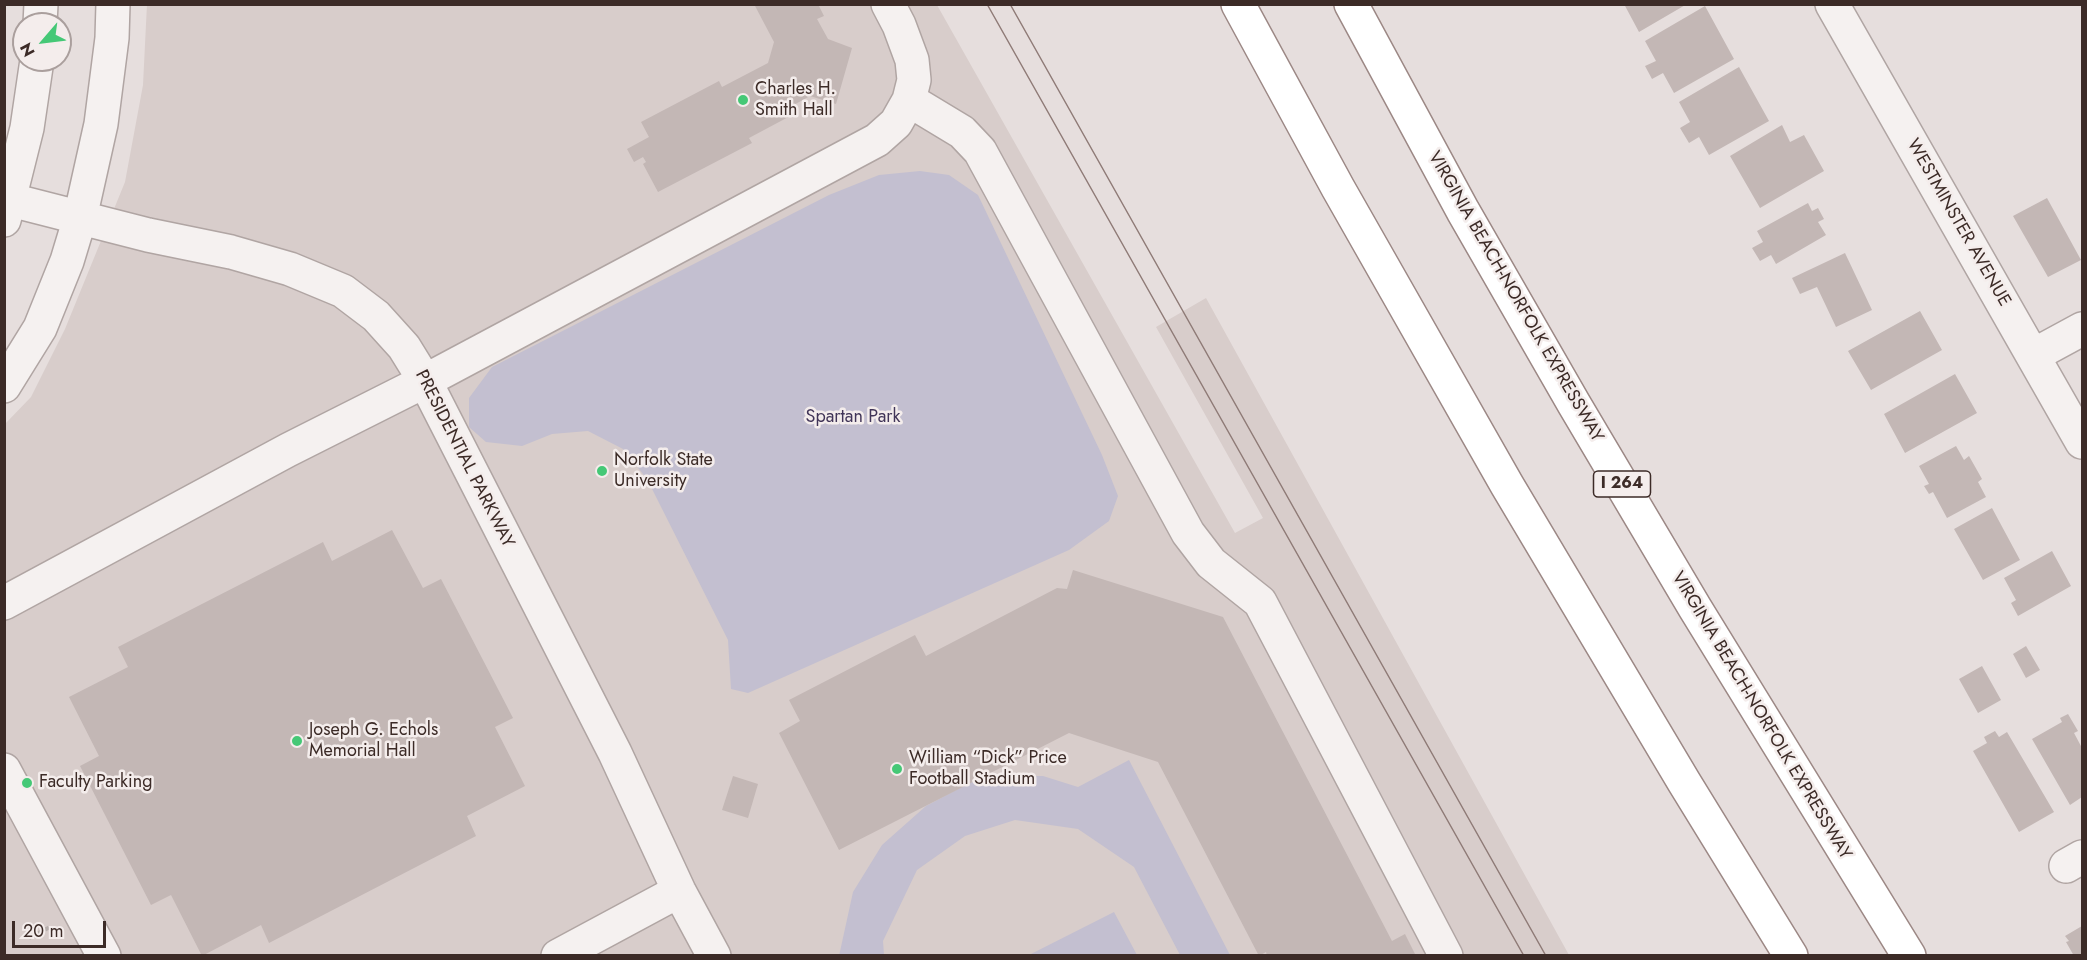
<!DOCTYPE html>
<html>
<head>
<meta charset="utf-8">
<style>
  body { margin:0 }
  #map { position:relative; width:2087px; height:960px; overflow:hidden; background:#e6dedd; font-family:Jost,sans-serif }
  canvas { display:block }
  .frame { position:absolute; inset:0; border:6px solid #3c2b27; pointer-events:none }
  .north { position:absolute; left:12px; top:12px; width:60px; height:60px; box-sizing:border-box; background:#f4edec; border:2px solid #aa9f9d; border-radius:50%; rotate:242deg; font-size:16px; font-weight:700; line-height:24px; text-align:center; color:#3c2b27 }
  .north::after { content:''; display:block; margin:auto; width:21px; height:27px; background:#45c876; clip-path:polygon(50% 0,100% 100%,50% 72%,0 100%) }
  .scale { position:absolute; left:12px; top:921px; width:94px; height:27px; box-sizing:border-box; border:3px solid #3c2b27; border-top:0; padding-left:8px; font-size:18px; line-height:21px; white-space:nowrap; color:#3c2b27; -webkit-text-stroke:4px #f4edec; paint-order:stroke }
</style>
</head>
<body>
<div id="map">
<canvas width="2087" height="960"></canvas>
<div class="frame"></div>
<div class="north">N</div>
<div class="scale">20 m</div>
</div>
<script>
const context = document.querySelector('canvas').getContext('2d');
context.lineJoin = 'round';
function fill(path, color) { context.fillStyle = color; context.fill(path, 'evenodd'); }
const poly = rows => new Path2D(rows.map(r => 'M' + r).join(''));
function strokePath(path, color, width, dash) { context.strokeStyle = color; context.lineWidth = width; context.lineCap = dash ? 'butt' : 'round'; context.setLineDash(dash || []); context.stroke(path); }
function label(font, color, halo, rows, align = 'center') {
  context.font = font + ' Jost,sans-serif'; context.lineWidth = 5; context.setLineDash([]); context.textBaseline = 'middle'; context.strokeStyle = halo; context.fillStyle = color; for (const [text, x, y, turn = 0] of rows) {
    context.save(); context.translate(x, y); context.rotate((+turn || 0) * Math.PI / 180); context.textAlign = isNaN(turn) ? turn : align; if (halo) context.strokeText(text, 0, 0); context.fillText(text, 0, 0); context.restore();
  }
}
const built = poly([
  [147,4,937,5,1235,533,1263,518,1156,327,1206,298,1569,955,5,956,5,424,31,397,65,329,125,182,143,85]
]);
const green = poly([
  [920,171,949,175,978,195,1102,455,1118,496,1109,521,1069,550,748,693,731,689,728,640,647,479,623,449,588,431,552,434,522,446,486,442,469,427,469,398,492,367,829,195,879,175],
  [1129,760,1230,955,1180,955,1134,867,1078,829,1015,820,965,836,917,870,883,941,884,955,839,956,853,892,882,845,926,806,983,776,1043,776,1078,787],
  [1114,912,1137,955,1029,955]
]);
const building = poly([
  [754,4,818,4,824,16,817,19,828,39,852,48,836,104,810,96,790,107,794,114,749,138,752,143,658,192,643,164,646,162,643,157,634,162,627,149,649,137,641,122,719,81,722,87,768,63,774,42],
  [1624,4,1687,4,1639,32],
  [1705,6,1734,59,1674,93,1663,73,1652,79,1645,66,1656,61,1645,41],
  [1739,67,1769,121,1709,155,1699,137,1689,143,1680,128,1690,122,1679,102],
  [1782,125,1790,142,1804,135,1824,171,1760,208,1730,156],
  [2047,198,2081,260,2048,277,2013,216],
  [1808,203,1812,211,1818,208,1824,219,1818,222,1826,235,1776,264,1771,255,1760,261,1752,248,1763,242,1757,231],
  [1845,253,1872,310,1836,327,1817,287,1800,294,1792,278],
  [1920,311,1942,350,1871,390,1848,351],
  [1955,374,1977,413,1905,453,1884,414],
  [1956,446,1964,460,1969,456,1982,479,1978,482,1986,497,1947,518,1933,492,1929,494,1924,486,1929,484,1919,466],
  [1992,508,2020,560,1983,580,1954,529],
  [392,530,423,588,441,579,513,718,495,727,525,786,467,816,476,836,269,943,261,925,202,956,171,895,151,905,80,766,99,756,69,697,128,667,118,647,323,542,332,561],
  [2052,551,2071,586,2018,616,2011,603,2016,600,2004,578],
  [1073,570,1223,617,1392,941,1405,934,1416,956,1267,956,1266,952,1259,956,1158,762,1069,733,839,850,779,733,800,721,789,700,915,635,926,656,1057,588,1067,589],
  [2026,646,2040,670,2026,678,2013,654],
  [1982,666,2001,700,1978,713,1959,679],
  [2068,714,2078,731,2074,733,2082,748,2082,797,2070,805,2032,739,2062,722,2060,718],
  [1995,731,1999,737,2007,732,2054,812,2019,832,1973,751,1987,743,1984,737],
  [733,776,758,784,748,818,722,810],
  [2082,926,2082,956,2074,956,2066,942,2069,941,2065,936]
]);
const path = poly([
  [29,938,52,926]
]);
const minor = poly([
  [1832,4,2082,442],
  [40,24,41,4],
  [909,100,962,132,980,151,1188,533,1211,563,1260,602,1446,956],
  [11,200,148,235,231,252,290,269,343,291,376,316,404,347,425,381,615,753,679,891,714,956],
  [4,220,27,128,37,60],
  [2034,355,2082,329],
  [4,386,40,328,67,261,80,218,101,124,112,38,113,4],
  [4,603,288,450,425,381,877,140,896,123,909,100,914,80,912,60,899,25,888,4],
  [4,770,104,956],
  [2066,866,2082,857],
  [558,956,679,891]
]);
const highway = poly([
  [1238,4,1338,188,1507,485,1684,782,1791,956],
  [1351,4,1463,211,1574,404,1695,608,1909,956]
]);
const tram = poly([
  [987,4,1524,956],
  [1010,4,1546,956]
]);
const markers = [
  [743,100,6,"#45c876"],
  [602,471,6,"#45c876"],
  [297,741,6,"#45c876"],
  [897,769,6,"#45c876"],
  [27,783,6,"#45c876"]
];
const shields = [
  [1622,484,57]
];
const shieldNames = [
  ["I 264",1622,484]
];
const poiNames = [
  ["Charles H.",755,90],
  ["Smith Hall",755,111],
  ["Norfolk State",614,461],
  ["University",614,482],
  ["Joseph G. Echols",309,731],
  ["Memorial Hall",309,752],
  ["William “Dick” Price",909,759],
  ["Football Stadium",909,780],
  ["Faculty Parking",39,783]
];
const streetNames = [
  ["WESTMINSTER AVENUE",1958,223,60],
  ["VIRGINIA BEACH-NORFOLK EXPRESSWAY",1515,297,60],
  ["PRESIDENTIAL PARKWAY",464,459,63],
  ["VIRGINIA BEACH-NORFOLK EXPRESSWAY",1761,716,59]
];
const parkNames = [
  ["Spartan Park",853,418]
];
fill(built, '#d8cdcb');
fill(green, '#c3bfd0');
fill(building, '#c3b7b5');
strokePath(minor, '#b0a5a3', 36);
strokePath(highway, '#9c8885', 36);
strokePath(path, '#b6aeac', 4, [4.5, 4.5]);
strokePath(minor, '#f5f1f0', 33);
strokePath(highway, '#fff', 33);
strokePath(tram, '#8f7b77', 1.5);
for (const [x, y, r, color] of markers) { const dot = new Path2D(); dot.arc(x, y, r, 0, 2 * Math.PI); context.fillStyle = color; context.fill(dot); strokePath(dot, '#f4edec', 2); }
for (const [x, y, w] of shields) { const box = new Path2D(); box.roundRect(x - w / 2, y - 13, w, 26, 4.5); context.fillStyle = '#f4edec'; context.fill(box); strokePath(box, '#3c2b27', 1.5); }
label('bold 16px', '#3c2b27', null, shieldNames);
label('18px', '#3c2b27', '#f4edec', poiNames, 'left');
label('18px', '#3c2b27', '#f4edec', streetNames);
label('18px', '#413558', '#f4edec', parkNames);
</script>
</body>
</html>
